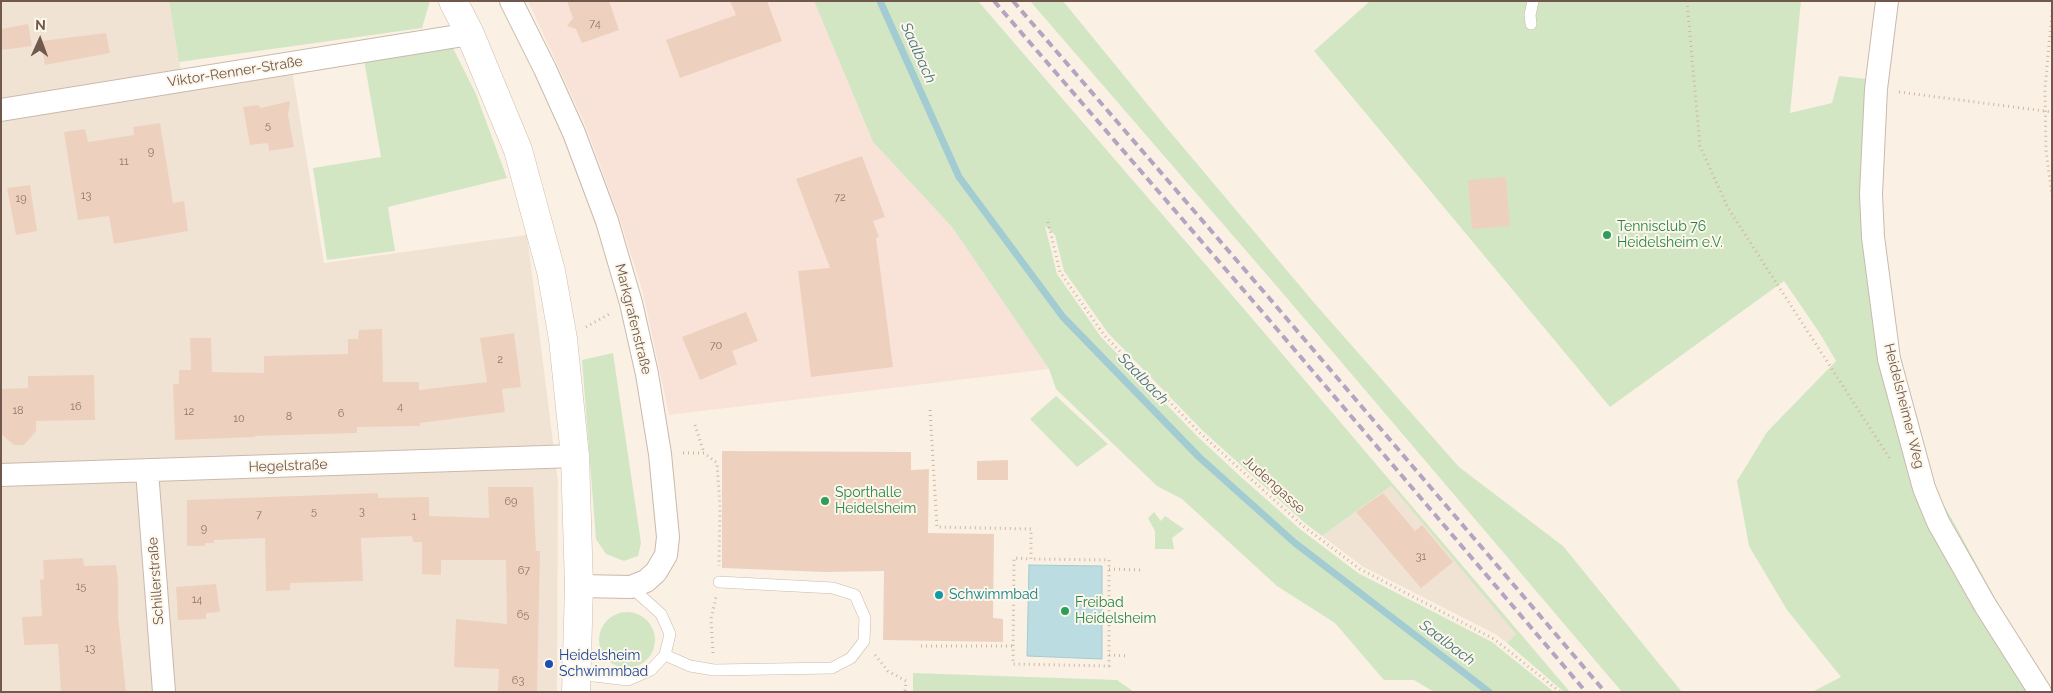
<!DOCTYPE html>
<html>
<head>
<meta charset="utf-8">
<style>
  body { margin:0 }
  #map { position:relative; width:2053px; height:693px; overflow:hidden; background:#faf1e4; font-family:Raleway,sans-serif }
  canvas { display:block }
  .frame { position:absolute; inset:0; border:2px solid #70594c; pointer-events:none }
  .north { position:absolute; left:15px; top:15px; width:50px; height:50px; -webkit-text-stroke:4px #fdf6ea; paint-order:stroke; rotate:2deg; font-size:14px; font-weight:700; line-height:20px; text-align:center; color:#70594c }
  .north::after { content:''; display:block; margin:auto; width:18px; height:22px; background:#70594c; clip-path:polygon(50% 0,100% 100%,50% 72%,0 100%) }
</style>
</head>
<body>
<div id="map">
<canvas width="2053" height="693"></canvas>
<div class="frame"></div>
<div class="north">N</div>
</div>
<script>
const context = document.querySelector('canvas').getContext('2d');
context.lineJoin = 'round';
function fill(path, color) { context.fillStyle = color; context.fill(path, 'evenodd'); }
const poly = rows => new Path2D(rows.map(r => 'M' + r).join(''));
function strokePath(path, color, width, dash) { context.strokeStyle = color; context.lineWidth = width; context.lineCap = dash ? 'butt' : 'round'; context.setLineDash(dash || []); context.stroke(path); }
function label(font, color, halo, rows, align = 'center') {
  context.font = font + ' Raleway,sans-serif'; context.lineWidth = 4; context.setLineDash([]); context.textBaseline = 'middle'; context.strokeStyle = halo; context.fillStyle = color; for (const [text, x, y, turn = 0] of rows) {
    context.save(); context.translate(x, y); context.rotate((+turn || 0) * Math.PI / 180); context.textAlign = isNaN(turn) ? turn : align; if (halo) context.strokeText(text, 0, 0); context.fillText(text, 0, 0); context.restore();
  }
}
const residential = poly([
  [1,1,169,1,184,89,292,70,324,263,527,235,558,482,557,692,1,692],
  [1391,486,1517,634,1507,643,1497,635,1362,566,1322,536]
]);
const commercial = poly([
  [528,1,814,1,873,142,952,227,1049,369,669,415,643,293,619,217,586,127]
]);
const green = poly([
  [169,1,430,1,422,28,179,62],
  [814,1,978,1,1250,316,1570,692,1564,692,1507,643,1516,634,1391,486,1322,536,1306,524,1203,431,1108,333,1064,271,1055,235,1045,226,1057,274,1101,337,1197,436,1241,477,1300,529,1358,573,1492,642,1554,692,1434,692,1414,680,1384,680,1335,623,1277,586,1182,499,1157,486,1056,389,1049,369,952,227,873,142],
  [1030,1,1063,1,1166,127,1316,305,1459,467,1563,546,1682,692,1622,692,1280,290],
  [1370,1,1801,1,1790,113,1832,103,1839,76,1867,79,1861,199,1866,272,1882,368,1906,445,1948,512,2030,662,2051,692,1812,692,1841,677,1787,610,1749,546,1737,481,1767,432,1836,361,1819,332,1784,281,1610,407,1314,51],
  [452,46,476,94,507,178,388,207,395,251,327,260,313,168,381,157,364,60],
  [613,353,641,543,638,556,624,561,606,554,596,539,582,360],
  [1056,396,1108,444,1077,467,1030,419],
  [1154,512,1161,521,1165,516,1184,529,1172,538,1174,549,1155,549,1155,531,1148,518],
  '599 640a28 28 0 1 1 56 0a28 28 0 1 1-56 0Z',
  [913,673,1117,680,1134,692,913,692]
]);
const water = poly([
  [1029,565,1102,566,1102,659,1027,656,1029,565]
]);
const stream = poly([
  [880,1,959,177,1063,317,1199,457,1295,543,1489,692]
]);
const building = poly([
  [567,1,609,1,619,30,582,43,576,29,567,26,573,18],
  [730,1,767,1,782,41,680,78,666,40,736,15],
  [28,24,32,46,1,50,1,29],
  [106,33,110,53,45,65,41,41],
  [290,101,288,115,294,147,269,151,268,143,250,145,243,107,258,105,261,108],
  [160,123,173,203,184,201,188,231,114,244,109,216,78,220,64,132,85,129,88,142,134,135,133,127],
  [862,156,885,217,873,221,879,237,876,238,893,367,811,377,798,271,830,268,796,179],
  [1506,177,1510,226,1472,229,1468,180],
  [30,185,37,231,16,235,7,188],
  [746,312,758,341,732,351,737,364,700,380,682,337],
  [382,329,383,382,419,382,419,390,487,382,480,338,514,333,521,387,502,389,505,412,420,423,420,426,357,427,357,433,255,436,255,437,175,440,173,384,179,384,179,370,191,370,190,338,211,338,212,372,264,373,264,356,348,354,348,339,358,339,359,330],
  [94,375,95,420,36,421,36,431,24,445,14,445,1,434,1,389,28,388,28,376],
  [722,451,911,452,911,470,929,469,928,533,994,534,993,618,1003,619,1003,642,883,640,884,571,825,572,722,568],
  [1008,460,1008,480,977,480,977,461],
  [488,487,533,487,536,551,540,551,537,692,498,692,499,669,454,667,456,619,507,624,506,560,441,560,441,575,422,574,422,542,413,542,412,536,361,538,363,581,290,583,290,590,266,591,265,538,214,540,214,543,205,543,205,546,187,546,187,500,378,493,378,498,429,497,429,516,489,518],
  [1383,493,1415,531,1422,525,1453,562,1421,588,1356,512],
  [83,558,84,566,116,565,118,580,118,616,126,692,61,692,58,644,24,645,22,617,42,616,40,580,44,579,43,560],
  [216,584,220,612,206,613,206,619,178,620,176,587]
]);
const path = poly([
  [1687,1,1700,146,1728,208,1890,459],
  [2052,11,2045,89,2046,150,2052,196],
  [1899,92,2052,112],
  [1048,222,1060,272,1104,335,1200,433,1303,526,1360,569,1494,639,1560,692],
  [586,327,611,313],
  [930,410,937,527,1031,529,1031,559,1014,558,1013,664,1109,666,1109,560,1031,559],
  [695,425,704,453],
  [683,453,704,453,717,463,720,507,719,566],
  [1109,569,1140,570],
  [921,646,1013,646],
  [713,653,711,619,716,597],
  [875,655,888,671,906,681,905,692],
  [1109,655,1128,656]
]);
const lane = poly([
  [1531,24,1530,15,1533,1],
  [631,587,661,614,670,634,665,655],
  [577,674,628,680,651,670,665,655,690,666,714,670,832,668,851,658,864,641,865,618,855,595,833,588,719,582]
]);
const street = poly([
  [511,1,545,69,574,133,607,221,631,303,647,374,660,454,668,537,666,555,656,572,646,581,631,587,579,586],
  [1887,1,1876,89,1871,194,1873,237,1889,359,1924,488,1938,522,1985,605,2040,692],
  [1,110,470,34],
  [147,471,164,692],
  [1,475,575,456]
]);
const secondary = poly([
  [453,1,470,34,518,150,551,271,563,339,575,456,579,586,576,692]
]);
const rail = poly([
  [994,1,1259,308,1586,692],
  [1013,1,1270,299,1605,692]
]);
const markers = [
  [1607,235,5,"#2e9e5b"],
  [825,501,5,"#2e9e5b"],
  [939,595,5,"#0f9aa8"],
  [1065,611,5,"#2e9e5b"],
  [549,664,5,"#1a4fb4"]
];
const numberNames = [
  ["74",595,24],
  ["5",268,126],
  ["9",151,152],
  ["11",124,162],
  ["13",86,196],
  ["72",840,198],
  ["19",21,199],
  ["70",716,346],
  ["2",500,360],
  ["16",76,407],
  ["4",400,407],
  ["18",18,411],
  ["12",189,412],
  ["6",341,414],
  ["8",289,417],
  ["10",239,419],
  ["69",511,502],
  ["5",314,512],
  ["3",362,512],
  ["7",259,515],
  ["1",414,517],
  ["9",204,529],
  ["31",1421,557],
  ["67",524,571],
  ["15",81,587],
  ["14",197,600],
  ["65",523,615],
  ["13",90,649],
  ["63",518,681]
];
const streetNames = [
  ["Viktor-Renner-Straße",235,72,-9],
  ["Markgrafenstraße",633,319,76],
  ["Heidelsheimer Weg",1904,406,76],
  ["Hegelstraße",288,466,-2],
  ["Judengasse",1274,485,42],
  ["Schillerstraße",156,581,-94]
];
const leisureNames = [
  ["Tennisclub 76",1617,227],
  ["Heidelsheim e.V.",1617,243],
  ["Sporthalle",835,493],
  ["Heidelsheim",835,509],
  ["Freibad",1075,603],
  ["Heidelsheim",1075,619]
];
const cultureNames = [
  ["Schwimmbad",949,595]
];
const transitNames = [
  ["Heidelsheim",559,656],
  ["Schwimmbad",559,672]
];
const waterNames = [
  ["Saalbach",918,53,66],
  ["Saalbach",1143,379,46],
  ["Saalbach",1447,643,37]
];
fill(residential, '#f1e3d3');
fill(commercial, '#f9e3d9');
fill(green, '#d2e6c4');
fill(water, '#bbdce1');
strokePath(water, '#a2cbd2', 1);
strokePath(stream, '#a2cbd2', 7);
fill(building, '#edd1be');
strokePath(lane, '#cab9ac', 12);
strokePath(street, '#cab9ac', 24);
strokePath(secondary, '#cfbbac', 29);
strokePath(path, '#d1b4a2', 3, [1, 4]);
strokePath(lane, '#fff', 11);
strokePath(street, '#fff', 22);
strokePath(secondary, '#fff', 28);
strokePath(rail, '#b4a4c2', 4, [8, 5]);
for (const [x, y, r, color] of markers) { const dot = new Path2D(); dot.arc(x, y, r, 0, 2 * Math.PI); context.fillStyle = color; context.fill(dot); strokePath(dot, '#fdf6ea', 2); }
label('11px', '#8f7768', null, numberNames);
label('14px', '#70594c', '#fdf6ea', streetNames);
label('14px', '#27864d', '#fdf6ea', leisureNames, 'left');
label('14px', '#0d838f', '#fdf6ea', cultureNames, 'left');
label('14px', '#164399', '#fdf6ea', transitNames, 'left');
label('italic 15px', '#487881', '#fdf6ea', waterNames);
</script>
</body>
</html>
